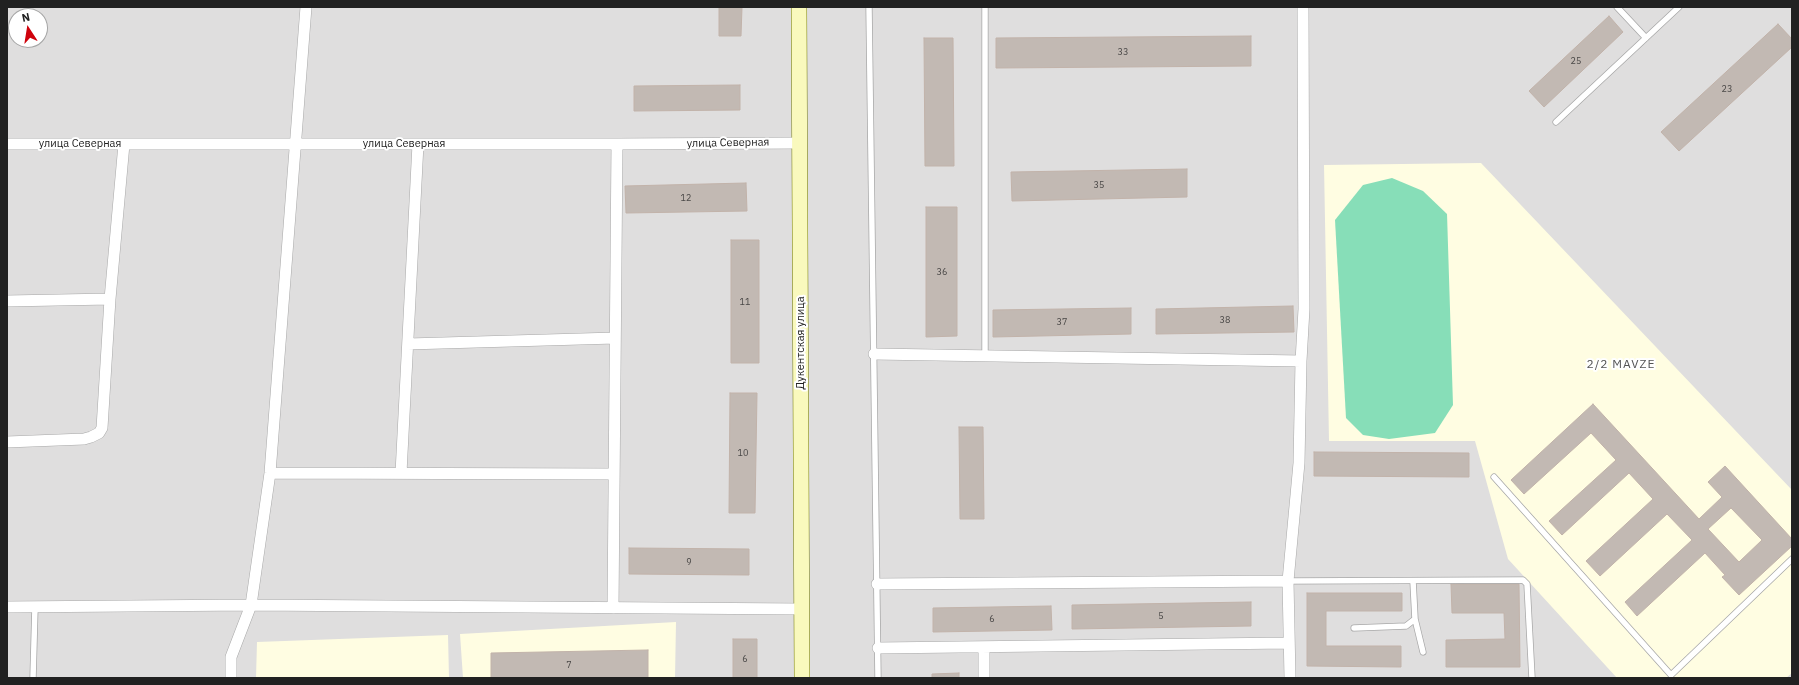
<!DOCTYPE html>
<html>
<head>
<meta charset="utf-8">
<style>
  body { margin:0 }
  #map { position:relative; width:1799px; height:685px; overflow:hidden; background:#f1ede7; font-family:"IBM Plex Sans",sans-serif }
  canvas { display:block }
  .frame { position:absolute; inset:0; border:8px solid #212121; pointer-events:none }
  .north { position:absolute; left:8px; top:8px; width:40px; height:40px; box-sizing:border-box; background:#fff; border:1px solid #a6a6a6; border-radius:50%; rotate:348deg; font-size:11px; font-weight:700; line-height:16px; text-align:center; color:#212121 }
  .north::after { content:''; display:block; margin:auto; width:14px; height:18px; background:#cf020c; clip-path:polygon(50% 0,100% 100%,50% 72%,0 100%) }
</style>
</head>
<body>
<div id="map">
<canvas width="1799" height="685"></canvas>
<div class="frame"></div>
<div class="north">N</div>
</div>
<script>
const context = document.querySelector('canvas').getContext('2d');
context.lineJoin = 'round';
function fill(path, color) { context.fillStyle = color; context.fill(path, 'evenodd'); }
const poly = rows => new Path2D(rows.map(r => 'M' + r).join(''));
function strokePath(path, color, width, dash) { context.strokeStyle = color; context.lineWidth = width; context.lineCap = dash ? 'butt' : 'round'; context.setLineDash(dash || []); context.stroke(path); }
function label(font, color, halo, rows, align = 'center') {
  context.font = font + ' "IBM Plex Sans",sans-serif'; context.lineWidth = 4; context.setLineDash([]); context.textBaseline = 'middle'; context.strokeStyle = halo; context.fillStyle = color; for (const [text, x, y, turn = 0] of rows) {
    context.save(); context.translate(x, y); context.rotate((+turn || 0) * Math.PI / 180); context.textAlign = isNaN(turn) ? turn : align; if (halo) context.strokeText(text, 0, 0); context.fillText(text, 0, 0); context.restore();
  }
}
const residential = poly([
  [7,7,1792,7,1792,678,7,678],
  [16,16,40,16,40,40,16,40]
]);
const education = poly([
  [1481,163,1792,490,1792,673,1786,678,1617,678,1508,559,1475,441,1329,441,1324,165],
  [676,622,675,678,463,678,460,634],
  [448,635,449,678,256,678,257,642]
]);
const pitch = poly([
  [1392,178,1423,191,1447,214,1453,405,1435,433,1389,439,1363,435,1346,418,1335,220,1363,185]
]);
const building = poly([
  [719,7,742,7,741,36,719,36,719,7],
  [1609,16,1623,32,1544,107,1529,91,1609,16],
  [1778,24,1792,39,1792,47,1679,151,1661,132,1778,24],
  [1251,36,1251,66,996,68,996,38,1251,36],
  [924,38,953,38,954,166,925,166,924,38],
  [740,85,740,110,634,111,634,86,740,85],
  [1187,169,1187,197,1012,201,1011,172,1187,169],
  [746,183,747,211,626,213,625,186,746,183],
  [926,207,957,207,957,336,926,337,926,207],
  [731,240,759,240,759,363,731,363,731,240],
  [1293,306,1294,332,1156,334,1156,309,1293,306],
  [1131,308,1131,334,993,337,993,310,1131,308],
  [730,393,757,393,755,513,729,513,730,393],
  [1593,404,1699,519,1722,497,1708,482,1725,466,1792,539,1792,546,1739,595,1722,577,1725,575,1705,553,1637,616,1625,602,1692,540,1667,514,1600,576,1586,561,1653,499,1629,473,1562,535,1549,521,1616,460,1591,433,1524,494,1511,480,1593,404],
  [1731,508,1762,540,1739,562,1708,529,1731,508],
  [959,427,983,427,984,519,960,519,959,427],
  [1314,452,1469,453,1469,477,1314,476,1314,452],
  [629,548,749,549,749,575,629,574,629,548],
  [1451,584,1519,584,1520,667,1446,667,1446,640,1505,639,1504,613,1452,613,1451,584],
  [1307,593,1402,593,1402,611,1326,611,1326,646,1401,646,1401,667,1307,666,1307,593],
  [1251,602,1251,626,1072,629,1072,605,1251,602],
  [1051,606,1052,630,933,632,933,608,1051,606],
  [733,639,757,639,757,678,733,678,733,639],
  [648,650,648,678,491,678,491,653,648,650],
  [959,673,959,678,932,678,932,674,959,673]
]);
const lane = poly([
  [869,7,878,678],
  [985,7,985,356],
  [1617,7,1646,38],
  [1556,122,1679,7],
  [1494,477,1671,675,1792,559],
  [1288,581,1523,580,1527,584,1532,678],
  [1415,619,1423,652],
  [1354,628,1406,626,1415,619,1413,581],
  [33,678,35,607]
]);
const street = poly([
  [7,144,617,144,801,143],
  [7,301,110,299],
  [408,344,615,338],
  [874,354,1301,361],
  [7,442,84,439,91,437,99,433,102,428,110,299,124,144],
  [270,473,614,474],
  [401,473,418,144],
  [877,584,1288,581],
  [7,607,251,605,801,609],
  [613,608,617,144],
  [878,648,1289,643],
  [231,678,231,657,251,605,270,473,306,7],
  [984,678,984,647],
  [1290,678,1288,581,1299,463,1301,361,1304,309,1303,7]
]);
const secondary = poly([
  [799,7,802,678]
]);
const numberNames = [
  ["33",1123,52],
  ["25",1576,61],
  ["23",1727,89],
  ["35",1099,185],
  ["12",686,198],
  ["36",942,272],
  ["11",745,302],
  ["38",1225,320],
  ["37",1062,322],
  ["10",743,453],
  ["9",689,562],
  ["5",1161,616],
  ["6",992,619],
  ["6",745,659],
  ["7",569,665]
];
const streetNames = [
  ["улица Северная",728,143,-1],
  ["улица Северная",80,144],
  ["улица Северная",404,144],
  ["Дукентская улица",801,343,-90]
];
const neighbourhoodNames = [
  ["2/2 MAVZE",1621,365]
];
fill(residential, '#dfdede');
fill(education, '#fffde2');
fill(pitch, '#87deb8');
fill(building, '#c2b9b3');
strokePath(building, '#c2b3aa', 1);
strokePath(lane, '#a8a8a8', 7);
strokePath(street, '#a8a8a8', 12);
strokePath(secondary, '#727906', 16);
strokePath(lane, '#fff', 5.5);
strokePath(street, '#fff', 11);
strokePath(secondary, '#f9f9bd', 15);
label('9px', '#494746', null, numberNames);
label('11px', '#212121', '#fff', streetNames);
context.letterSpacing = '1px';
label('12px', '#545454', '#fff', neighbourhoodNames);
context.letterSpacing = '0px';
</script>
</body>
</html>
